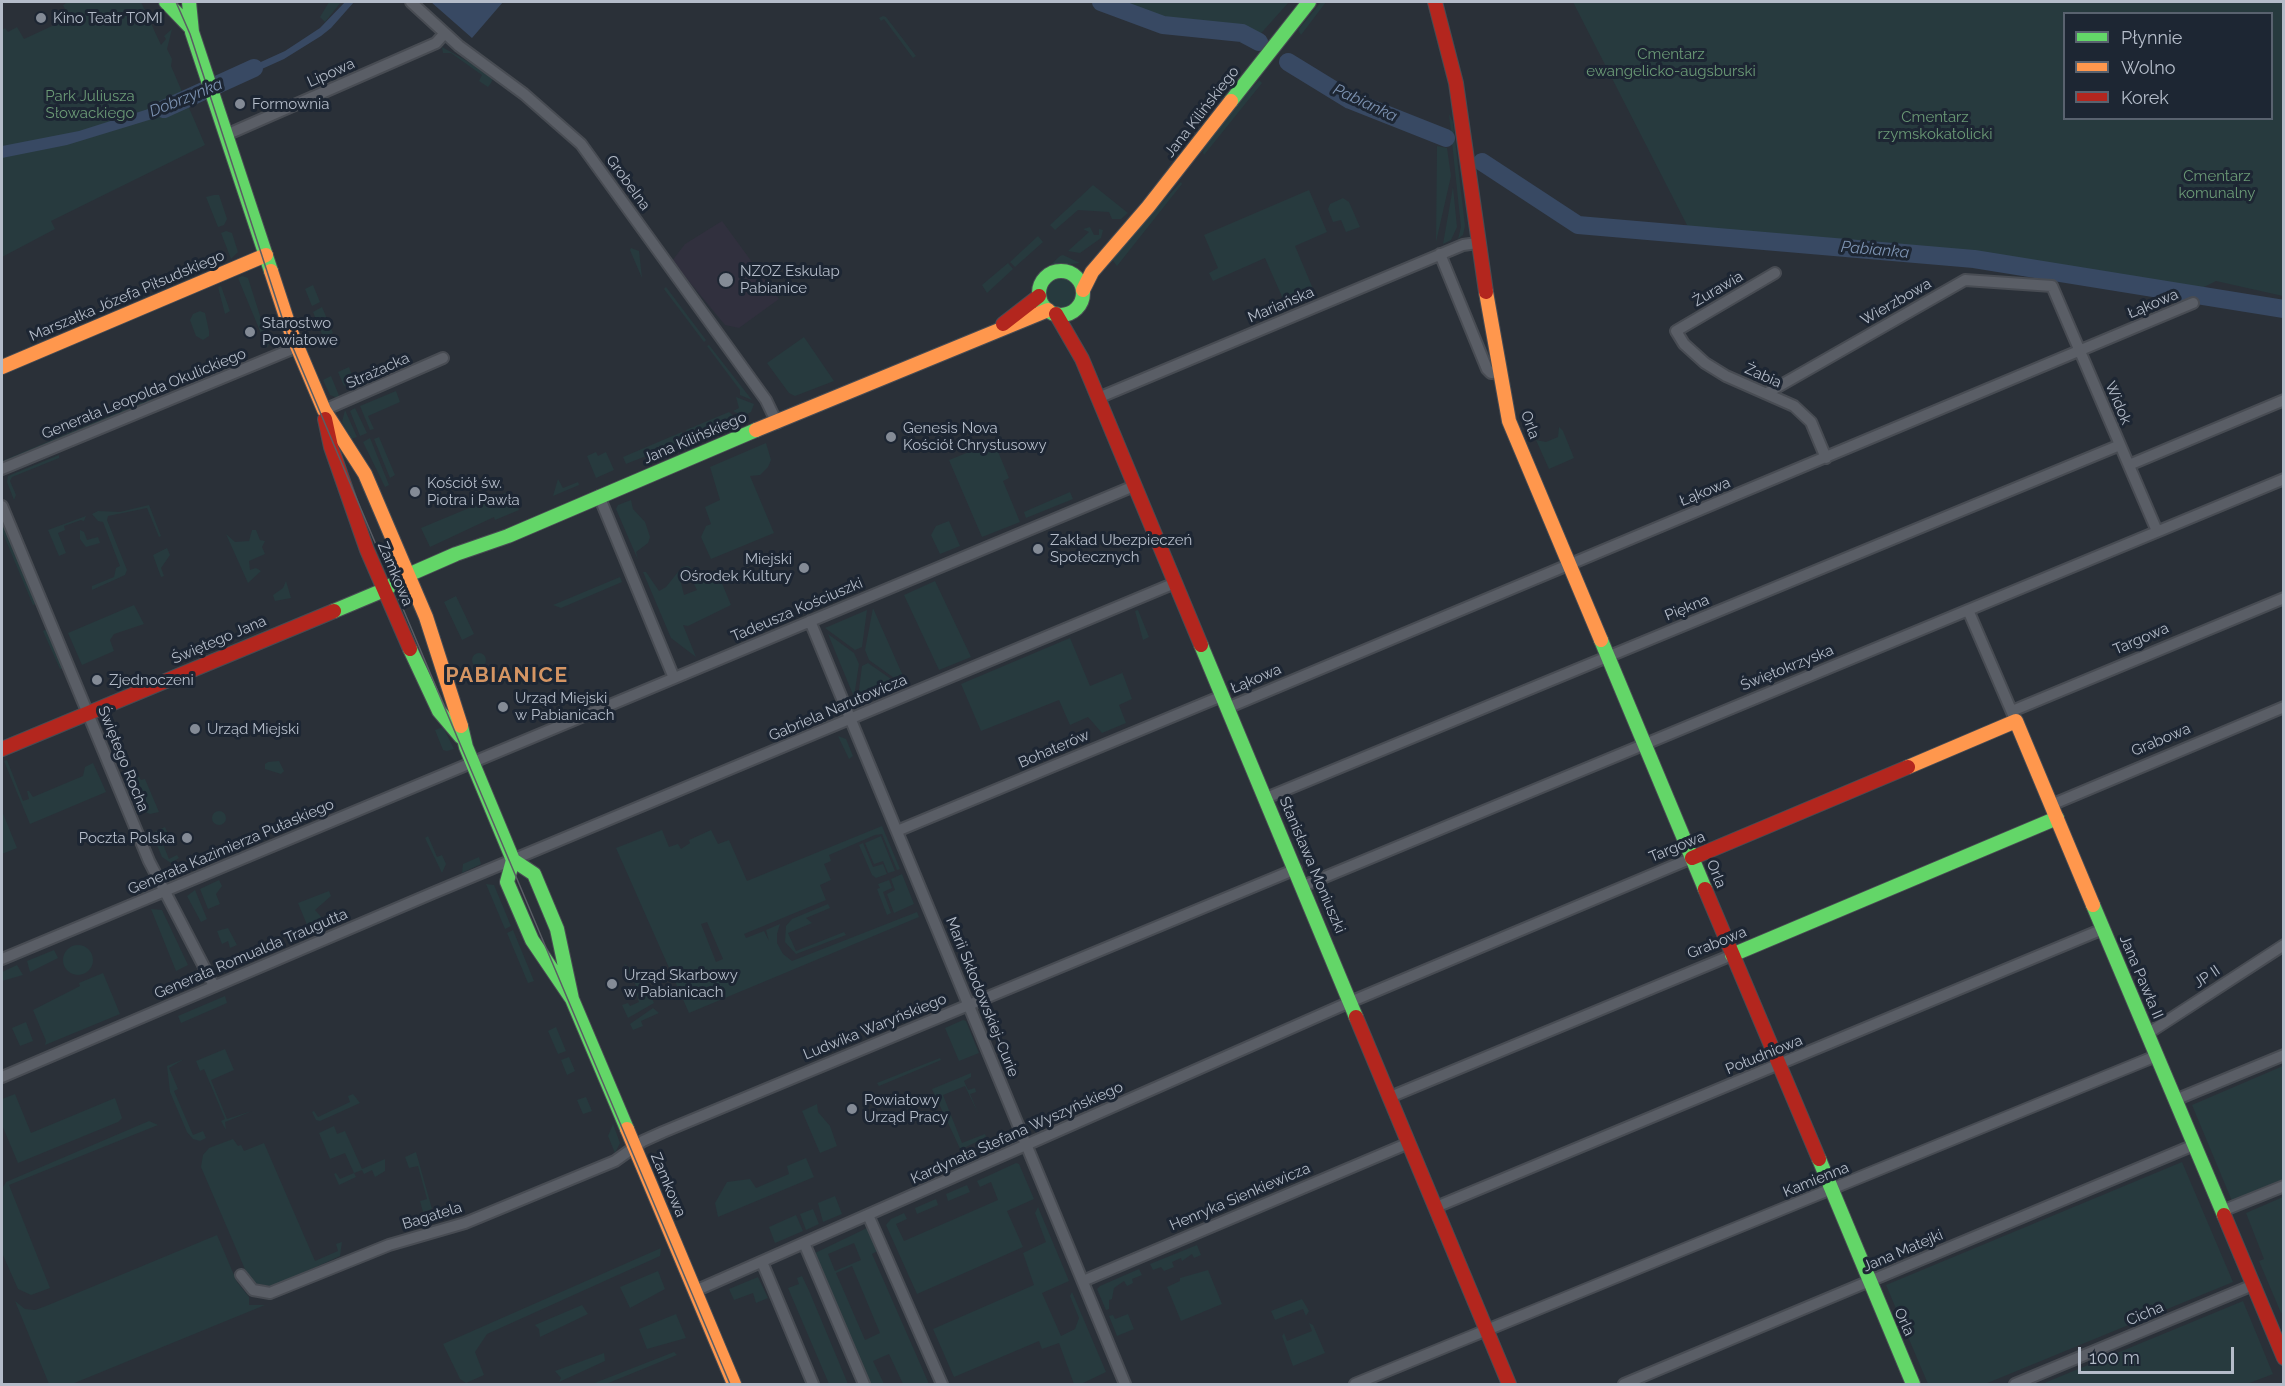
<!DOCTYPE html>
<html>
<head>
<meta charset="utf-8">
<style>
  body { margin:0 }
  #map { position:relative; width:2285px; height:1386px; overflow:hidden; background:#2a3038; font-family:Raleway,sans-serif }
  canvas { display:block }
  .frame { position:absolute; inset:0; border:3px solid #b4bcc9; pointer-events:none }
  .legend { position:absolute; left:2063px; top:12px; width:210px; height:108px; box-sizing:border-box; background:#1d2633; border:2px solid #59626f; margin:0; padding:8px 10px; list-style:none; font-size:18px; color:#b4bcc9 }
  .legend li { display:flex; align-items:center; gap:12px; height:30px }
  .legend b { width:30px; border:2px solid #59626f }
  .scale { position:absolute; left:2078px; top:1347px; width:156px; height:27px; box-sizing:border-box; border:3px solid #b4bcc9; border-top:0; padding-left:8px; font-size:18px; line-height:21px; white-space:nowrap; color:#b4bcc9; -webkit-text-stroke:4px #1d2633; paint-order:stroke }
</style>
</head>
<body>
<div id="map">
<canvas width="2285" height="1386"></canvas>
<div class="frame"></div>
<ul class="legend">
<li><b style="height:8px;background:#63d668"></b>Płynnie</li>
<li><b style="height:8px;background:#ff974d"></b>Wolno</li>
<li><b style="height:8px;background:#b3261e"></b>Korek</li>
</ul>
<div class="scale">100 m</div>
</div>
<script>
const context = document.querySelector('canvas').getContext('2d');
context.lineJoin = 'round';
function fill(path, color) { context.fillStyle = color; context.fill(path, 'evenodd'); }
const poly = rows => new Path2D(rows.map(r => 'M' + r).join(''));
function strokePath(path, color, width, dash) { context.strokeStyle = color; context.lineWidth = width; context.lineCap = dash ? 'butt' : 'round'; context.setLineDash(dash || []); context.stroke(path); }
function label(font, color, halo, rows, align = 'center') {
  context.font = font + ' Raleway,sans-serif'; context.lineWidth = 6; context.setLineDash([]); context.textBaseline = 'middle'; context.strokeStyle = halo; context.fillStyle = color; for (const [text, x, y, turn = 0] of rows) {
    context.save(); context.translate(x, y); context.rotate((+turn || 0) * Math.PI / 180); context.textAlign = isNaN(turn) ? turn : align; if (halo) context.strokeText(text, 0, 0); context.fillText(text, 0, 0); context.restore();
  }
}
const medical = poly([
  [722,221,779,299,739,328,725,325,672,261,685,244]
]);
const green = poly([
  [68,2,141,2,161,45,166,39,164,36,172,29,167,49,172,59,171,66,205,145,51,221,55,229,2,257,2,30,5,28,8,32,17,27,24,39,65,20,63,16,67,13,63,5],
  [329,2,341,2,325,22,320,17],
  [1116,2,1289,2,1255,40,1242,33,1163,25,1110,7],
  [1321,2,1326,2,1301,35,1298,30],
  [1573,2,2283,2,2283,296,2216,281,2202,288,1974,253,1689,229],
  [2064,14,2272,14,2272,118,2064,118],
  [883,16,886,17,916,56,913,58,884,19,881,21,879,18],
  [442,47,494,76,491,83,488,87,479,81,482,75,451,53,443,53],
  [1259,80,1262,83,1204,155,1203,152,1209,138],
  [1449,114,1453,122,1465,226,1463,235,1458,239,1461,227],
  [1437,146,1447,148,1451,176,1436,242],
  [1181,182,1182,184,1117,266,1111,258],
  [1093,185,1128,213,1121,219,1112,219,1109,212,1078,210,1055,230,1050,225],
  [1453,187,1457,227,1451,240,1443,244],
  [1309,190,1327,232,1295,246,1316,296,1287,308,1265,258,1213,281,1209,273,1218,268,1204,235],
  [214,195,219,195,227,219,224,225,218,227,206,197],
  [1343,198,1349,202,1360,227,1346,232,1341,220,1333,222,1328,209,1330,204],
  [1090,227,1094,235,1099,235,1099,229,1103,230,1101,238,1080,253,1068,251,1089,232,1083,229],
  [226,231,232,233,238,252,231,259,221,233],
  [1038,236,1043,242,1015,267,1010,262],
  [631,248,639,251,642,278,630,250],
  [1063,255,1080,263,1055,266,1045,271,1038,278,1033,292,1024,299,1032,291,1038,277,1060,256],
  [1008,263,1013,269,987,293,982,285],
  [242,276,248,278,269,344,267,348,238,278],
  '1046 293a15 15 0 1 1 30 0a15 15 0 1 1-30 0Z',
  [313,285,320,302,312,306,305,289],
  [221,286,230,311,225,314,218,287],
  [666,287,706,340,704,342,664,289],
  [322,307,333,333,323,337,313,312],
  [200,311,205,313,209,331,209,336,203,340,196,336,190,320,193,314],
  [804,337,834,381,795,396,789,393,767,363],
  [709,345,752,400,740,395,740,390,707,346],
  [349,367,354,381,344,386,338,372],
  [331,376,340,398,338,398,330,395,323,380],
  [396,391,400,402,368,416,374,429,370,430,360,406],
  [736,397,754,404,751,412,743,416,733,411,739,408],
  [152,398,153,400,2,463,2,461],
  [355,408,367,433,360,436,350,411],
  [345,410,357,437,351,439,342,422],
  [729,412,736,418,692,438,688,436,686,430],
  [1559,427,1563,431,1574,458,1549,469,1536,440,1546,442,1558,437],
  [682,432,684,441,626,464,623,457],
  [379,437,395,475,390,478,374,439],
  [370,438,389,485,385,487,363,442],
  [994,442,1009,478,1003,481,1020,522,982,537,949,460],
  [766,443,771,460,768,467,760,475,750,476,774,533,711,559,701,537,706,526,711,524,705,507,720,500,710,467],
  [596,452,598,456,606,452,614,470,596,478,587,456],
  [59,455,59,458,12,477,10,481,16,495,14,500,7,482,8,476],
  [558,479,563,488,578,482,579,485,553,496],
  [510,491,519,510,495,520,494,517,430,547,421,528],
  [1070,492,1073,499,1026,518,1024,512],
  [631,500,633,509,645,522,650,537,648,543,636,552,638,560,616,509,618,505],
  [149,505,161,536,159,537,147,508,108,516,107,520,127,570,125,575,92,590,92,586,114,577,116,568,120,566,103,522,98,521,92,514,98,511,120,512],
  [86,516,84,521,81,520,64,526,65,530,58,533,66,553,59,556,48,530],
  [949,521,960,546,940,554,931,535,936,526],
  [3,524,36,604,33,605,2,531],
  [80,530,84,532,87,540,98,537,100,543,86,547,80,539],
  [252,530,256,530,260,540,265,541,262,547,265,554,249,561,250,570,256,568,261,571,248,583,226,534,235,542,249,541],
  [167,548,170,555,161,568,164,576,161,577,153,555],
  [688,566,691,568,691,573,680,579,684,595,697,590,694,584,718,574,731,605,688,626,683,625,696,657,671,638,643,572,646,572,659,591,666,587,682,567],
  [620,577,622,582,561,608,553,605],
  [286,581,291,598,275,601,273,595,283,588],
  [935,581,971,657,939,670,904,595],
  [456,596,474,634,462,640,444,602],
  [134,605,144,624,114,634,110,640,114,651,82,665,68,633],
  [873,608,899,667,907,684,904,685,869,660,865,650],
  [867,610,862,647,855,650,825,628],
  [1138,610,1149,637,1143,640,1135,611],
  [47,629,63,668,60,669,43,631],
  [828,634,854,653,859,664,854,697],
  [1070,638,1090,686,1122,673,1121,669,1132,699,1119,705,1126,723,1102,733,1088,717,1070,725,1059,700,981,731,961,684],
  '472 660a7 7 0 1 1 14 0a7 7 0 1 1-14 0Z',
  [868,663,901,686,857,705,862,666],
  [443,727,454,749,447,751,443,750,435,730],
  [838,736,846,739,853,756,849,759],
  [7,760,23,801,29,799,27,791,29,791,33,797,83,776,85,767,93,763,106,792,30,824,4,761],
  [279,761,284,771,281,774,265,769,265,764,268,762],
  [138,775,141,780,145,779,159,812,150,814,143,811,129,778],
  [2,811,17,848,2,854],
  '212 818a7 7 0 1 1 14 0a7 7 0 1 1-14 0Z',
  [882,826,900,869,897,870,882,834,875,835,829,855,831,861,824,864,831,880,820,885,826,900,744,934,746,938,764,931,769,941,766,930,780,924,777,934,777,943,783,954,792,961,917,912,919,917,689,1013,616,848,662,830,669,847,678,844,681,849,690,843,689,840,711,830,718,844,729,840,747,881],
  [707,922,723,959,716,962,701,924],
  [165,827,168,834,160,837,169,859,177,855,179,858,171,863,162,857,152,833],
  [428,836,437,857,442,855,446,864,442,873,425,838],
  [881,836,895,871,888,873,883,861,874,864,865,843],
  [863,843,873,867,883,864,887,874,876,878,872,875,859,845],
  [479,857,481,864,462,873,463,864],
  [902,874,914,904,894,913,887,894,895,890,891,879],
  [219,880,222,886,216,894,220,904,208,909,200,889],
  [889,880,892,888,883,892,891,913,887,915,877,889,880,888,878,884],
  [486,884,494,885,511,926,505,929],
  [195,890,207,919,201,922,187,896],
  [329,891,331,896,315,910,323,919,333,922,310,932,298,903],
  [828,904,830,908,806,918,812,923,788,933,796,951,844,932,846,935,796,954,785,942,786,926,792,919],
  [151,909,162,910,188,965,176,971],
  [228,928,237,945,230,948,228,941,222,944,217,931],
  [513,930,534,981,528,983,507,933],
  '63 960a15 15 0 1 1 30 0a15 15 0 1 1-30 0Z',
  [54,950,58,958,30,972,27,961],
  [624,964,641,975,647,988,635,991,638,989],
  [17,965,23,975,2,981,2,972],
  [103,973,120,1014,45,1045,46,1041,33,1010,80,986,79,983],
  [648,990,654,1003,628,1018,622,1005,628,1003,630,1006,639,1002,636,993],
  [225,996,227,1003,181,1023,178,1016],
  [653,1008,659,1013,641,1021,643,1026,633,1030,630,1024],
  [963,1020,966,1021,979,1053,959,1061,945,1028],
  [26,1022,33,1041,20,1046,12,1028],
  [556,1027,566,1051,558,1054,548,1031],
  [225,1049,234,1070,211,1080,227,1119,252,1111,225,1122,226,1130,221,1121,225,1119,204,1069,200,1071,196,1061],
  [569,1057,575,1071,567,1075,561,1060],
  [940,1058,941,1060,879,1086,877,1083],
  [184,1059,169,1068,178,1089,174,1091,193,1135,203,1131,206,1138,200,1141,193,1139,187,1132,170,1092,167,1066],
  [2283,1066,2283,1179,2232,1201,2192,1105],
  [971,1073,971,1077,964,1081,968,1090,975,1088,976,1092,970,1094,979,1115,965,1086,943,1095,962,1143,985,1134,986,1137,962,1149,964,1153,971,1150,973,1154,964,1157,932,1089],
  [15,1094,31,1133,115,1098,122,1118,118,1122,18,1163,2,1125,2,1099],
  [353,1094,360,1103,320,1121,316,1120,312,1112,314,1111,318,1117,350,1102,348,1096],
  [586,1097,592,1111,583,1114,577,1100],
  [817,1104,818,1112,830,1126,837,1146,820,1153,802,1111],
  [149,1121,158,1125,9,1185,50,1288,31,1295,18,1289,2,1253,2,1189,6,1182],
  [613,1124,620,1143,615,1153,608,1136],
  [334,1126,337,1134,345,1131,362,1169,385,1159,385,1171,375,1177,372,1170,364,1174,362,1170,354,1173,356,1177,339,1185,334,1174,336,1173,340,1179,354,1173,345,1153,330,1159,319,1133],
  [233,1139,238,1146,241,1145,244,1151,264,1143,315,1261,338,1251,336,1244,342,1242,340,1256,273,1287,254,1283,247,1274,201,1167,203,1155,209,1148],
  [416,1152,432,1209,423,1212,420,1201,427,1199,418,1166,409,1168,405,1157],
  [806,1158,814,1177,718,1217,715,1203,727,1182,750,1179,756,1188,789,1174,787,1166],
  [2182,1162,2233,1282,1985,1384,1928,1384,1886,1285],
  [1016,1163,1019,1164,1034,1199,1007,1211,1023,1247,917,1294,886,1225,891,1219,904,1213,907,1219,896,1224,904,1241,998,1200,991,1182,980,1187,977,1181],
  [967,1185,970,1192,948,1201,946,1194],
  [835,1196,842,1214,823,1222,818,1203],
  [2283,1197,2284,1312,2281,1313,2259,1261,2264,1259,2246,1213],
  [936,1199,938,1205,917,1214,915,1208],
  [1038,1207,1069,1281,1042,1293,1061,1336,1075,1329,1079,1318,1070,1296,1072,1292,1106,1372,1081,1384,1074,1384,1059,1343,1042,1349,1039,1341,954,1377,933,1329,1034,1285,1023,1253,1046,1242,1035,1213],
  [813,1209,819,1224,806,1230,800,1214],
  [796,1215,803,1231,775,1243,769,1227],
  [869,1227,879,1250,872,1254,929,1384,903,1384,889,1354,873,1361,884,1384,869,1384,813,1254],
  [854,1243,861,1260,835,1271,828,1254],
  [852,1266,880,1333,865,1340,836,1273],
  [217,1235,237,1282,249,1297,249,1305,265,1305,72,1384,49,1384,15,1301,25,1309,35,1310,46,1306],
  [1197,1245,1201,1255,1194,1258,1192,1254,1182,1261,1181,1258,1172,1262,1174,1267,1164,1271,1161,1267,1153,1270,1150,1264],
  [661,1248,660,1256,487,1334,475,1352,484,1375,466,1383,460,1379,443,1344],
  [1139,1269,1142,1275,1132,1279,1133,1283,1127,1286,1124,1281,1114,1288,1112,1299,1109,1300,1109,1309,1106,1310,1097,1289,1100,1286],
  [1208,1270,1222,1304,1181,1321,1167,1287,1180,1281,1180,1278],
  [658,1271,665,1289,630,1308,620,1287],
  [802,1276,810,1293,848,1384,829,1384,788,1288,799,1284,797,1278],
  [758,1277,768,1298,756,1303,753,1293,734,1300,729,1289],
  [1302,1299,1309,1311,1306,1316,1303,1309,1275,1320,1271,1311],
  [2243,1301,2273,1374,2247,1384,2042,1384],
  [582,1305,588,1314,540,1337,539,1329,535,1325],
  [676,1314,686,1338,647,1349,639,1329],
  [1128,1314,1134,1329,1117,1336,1109,1316,1113,1315,1115,1319],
  [1309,1323,1313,1325,1325,1353,1293,1366,1282,1336,1284,1333,1287,1341,1312,1331],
  [674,1352,677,1355,606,1384,592,1384],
  [604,1353,605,1361,559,1382,561,1378,555,1371]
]);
const water = poly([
  [345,2,354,2,331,28,321,36,284,59,233,82,230,76,285,51,320,28],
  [431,2,503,2,472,38],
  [183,93,189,107,185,109,67,145,2,158,2,146,79,131,164,104]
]);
const river = poly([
  [1101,2,1163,25,1242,33,1259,42],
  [1288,62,1350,100,1446,138],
  [164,109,254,68],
  [1482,162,1578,225,1974,259,2284,309]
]);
const street = poly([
  [411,2,459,46,524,94,581,144,766,400,777,423],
  [226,135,436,43,444,34],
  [1440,254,1487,369,1491,373,1499,372],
  [1775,273,1676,331,1684,344,1705,363,1726,376,1794,406,1811,422,1826,458],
  [1767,393,1965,280,2052,286,2157,531],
  [1098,398,1463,245,1477,243],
  [324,410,443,358],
  [2129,465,2284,400],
  [2,469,297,347],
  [599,496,674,678],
  [2,506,149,861,214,986],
  [1968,610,2014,717],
  [810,621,1125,1384],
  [1227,708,2193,303],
  [2012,711,2284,598],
  [1266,798,2120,445],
  [2051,805,2284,707],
  [897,831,1222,696],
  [1303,886,2284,479],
  [2,959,1134,486],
  [2147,1034,2284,945],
  [2,1077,433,893,1175,583],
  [1390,1097,1732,955],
  [2175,1100,2284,1055],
  [1436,1207,2103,929],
  [2222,1211,2284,1186],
  [868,1215,942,1384],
  [804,1243,864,1384],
  [762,1262,813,1384],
  [241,1275,253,1290,270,1293,389,1245,465,1223,615,1161,643,1141,663,1132,1296,869],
  [1083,1281,1409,1143],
  [695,1291,1350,1002,1692,858],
  [1355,1384,2156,1056],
  [1624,1384,2194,1145],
  [2015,1384,2253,1285]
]);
const fast = poly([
  [166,2,190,27],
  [189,2,192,32,271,271],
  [1231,101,1309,2],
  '1039 293a22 22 0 1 1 44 0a22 22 0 1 1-44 0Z',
  [334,611,384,590,408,575,456,554,508,536,756,430],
  [1601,640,1705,889],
  [1201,645,1356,1017],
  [410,649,439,711,461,737],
  [461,726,466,747,513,860,534,874,557,929,572,999],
  [513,860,507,882,532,940,572,999,627,1129],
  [2093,905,2224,1215],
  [1732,955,2057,818],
  [1819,1159,1913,1384]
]);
const slow = poly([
  [271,271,291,332,324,410,365,474,426,617,461,726],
  [1083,290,1092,272,1148,207,1231,101],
  [1486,292,1509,421,1601,640],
  [2,367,266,255],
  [756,430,1048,310],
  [1908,767,2016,721,2093,905],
  [627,1129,734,1384]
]);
const jam = poly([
  [1435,2,1456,83,1486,292],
  [1056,314,1082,359,1201,645],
  [1003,324,1039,296],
  [325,419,331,447,367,550,410,649],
  [2,749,334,611],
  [1692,858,1908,767],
  [1705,889,1819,1159],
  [1356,1017,1509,1384],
  [2224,1215,2284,1358]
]);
const tram = poly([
  [176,2,190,34,288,336,730,1384]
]);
const markers = [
  [41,18,6,"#848b96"],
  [240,104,6,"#848b96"],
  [726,280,8,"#848b96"],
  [250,332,6,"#848b96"],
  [891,437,6,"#848b96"],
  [415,492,6,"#848b96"],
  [1038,549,6,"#848b96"],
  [804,568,6,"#848b96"],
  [97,680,6,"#848b96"],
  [503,707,6,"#848b96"],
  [195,729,6,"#848b96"],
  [187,838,6,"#848b96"],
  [612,984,6,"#848b96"],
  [852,1109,6,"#848b96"]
];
const poiNames = [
  ["Kino Teatr TOMI",53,18],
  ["Formownia",252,104],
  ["NZOZ Eskulap",740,271],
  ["Pabianice",740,288],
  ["Starostwo",262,323],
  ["Powiatowe",262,340],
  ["Genesis Nova",903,428],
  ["Kościół Chrystusowy",903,445],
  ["Kościół św.",427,483],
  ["Piotra i Pawła",427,500],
  ["Zakład Ubezpieczeń",1050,540],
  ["Społecznych",1050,557],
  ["Miejski",792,559,"right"],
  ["Ośrodek Kultury",792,576,"right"],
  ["Zjednoczeni",109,680],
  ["Urząd Miejski",515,698],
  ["w Pabianicach",515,715],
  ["Urząd Miejski",207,729],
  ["Poczta Polska",175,838,"right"],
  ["Urząd Skarbowy",624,975],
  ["w Pabianicach",624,992],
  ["Powiatowy",864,1100],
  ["Urząd Pracy",864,1117]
];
const parkNames = [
  ["Cmentarz",1671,54],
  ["ewangelicko-augsburski",1671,71],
  ["Park Juliusza",90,96],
  ["Słowackiego",90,113],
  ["Cmentarz",1935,117],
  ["rzymskokatolicki",1935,134],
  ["Cmentarz",2217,176],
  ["komunalny",2217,193]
];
const streetNames = [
  ["Lipowa",331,73,-24],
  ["Jana Kilińskiego",1202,112,-52],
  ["Grobelna",628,183,54],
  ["Żurawia",1718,289,-30],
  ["Marszałka Józefa Piłsudskiego",127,296,-23],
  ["Wierzbowa",1896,302,-30],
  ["Łąkowa",2153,304,-23],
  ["Mariańska",1281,305,-23],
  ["Strażacka",378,371,-24],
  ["Żabia",1763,376,24],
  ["Generała Leopolda Okulickiego",144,394,-22],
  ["Widok",2118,403,67],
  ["Orla",1530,425,70],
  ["Jana Kilińskiego",695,438,-23],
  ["Łąkowa",1705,492,-22],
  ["Zamkowa",395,574,67],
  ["Piękna",1687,608,-22],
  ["Tadeusza Kościuszki",797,610,-23],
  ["Targowa",2141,639,-23],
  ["Świętego Jana",219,640,-23],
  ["Świętokrzyska",1787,668,-22],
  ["Łąkowa",1256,679,-23],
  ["Gabriela Narutowicza",838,708,-23],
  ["Grabowa",2161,740,-23],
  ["Bohaterów",1054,749,-23],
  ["Świętego Rocha",123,759,68],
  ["Generała Kazimierza Pułaskiego",231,847,-23],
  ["Targowa",1677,847,-22],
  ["Stanisława Moniuszki",1312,865,67],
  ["Orla",1716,874,68],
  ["Grabowa",1717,943,-22],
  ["Generała Romualda Traugutta",251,954,-23],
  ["Jana Pawła II",2141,977,67],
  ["JP II",2207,977,-34],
  ["Marii Skłodowskiej-Curie",982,997,68],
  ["Ludwika Waryńskiego",875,1027,-22],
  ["Południowa",1764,1055,-22],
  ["Kardynała Stefana Wyszyńskiego",1017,1133,-24],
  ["Kamienna",1816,1180,-22],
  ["Zamkowa",668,1185,67],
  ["Henryka Sienkiewicza",1240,1197,-23],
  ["Bagatela",432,1216,-17],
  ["Jana Matejki",1903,1251,-23],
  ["Cicha",2145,1314,-23],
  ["Orla",1904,1322,66]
];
const waterNames = [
  ["Dobrzynka",186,98,-22],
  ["Pabianka",1365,103,25],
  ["Pabianka",1875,250,5]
];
const districtNames = [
  ["PABIANICE",507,676]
];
fill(medical, '#31303e');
fill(green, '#273a3e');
fill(water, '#384963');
strokePath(river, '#384963', 18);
strokePath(street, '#484c53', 14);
strokePath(fast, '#484c53', 16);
strokePath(slow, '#484c53', 16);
strokePath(jam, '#484c53', 16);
strokePath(street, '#5a5e66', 10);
strokePath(fast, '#63d668', 14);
strokePath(slow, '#ff974d', 14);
strokePath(jam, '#b3261e', 14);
strokePath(tram, '#595d64', 1.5);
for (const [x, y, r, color] of markers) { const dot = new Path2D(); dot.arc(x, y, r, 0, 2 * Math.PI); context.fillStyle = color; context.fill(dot); strokePath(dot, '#1d2633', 2); }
label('15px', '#b4bcc9', '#1d2633', poiNames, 'left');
label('15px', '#6b9a76', '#1d2633', parkNames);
label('15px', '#b4bcc9', '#1d2633', streetNames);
label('italic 16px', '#7c92b1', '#1d2633', waterNames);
context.letterSpacing = '1.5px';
label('bold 21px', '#d59563', '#1d2633', districtNames);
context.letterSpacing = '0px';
</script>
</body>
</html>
